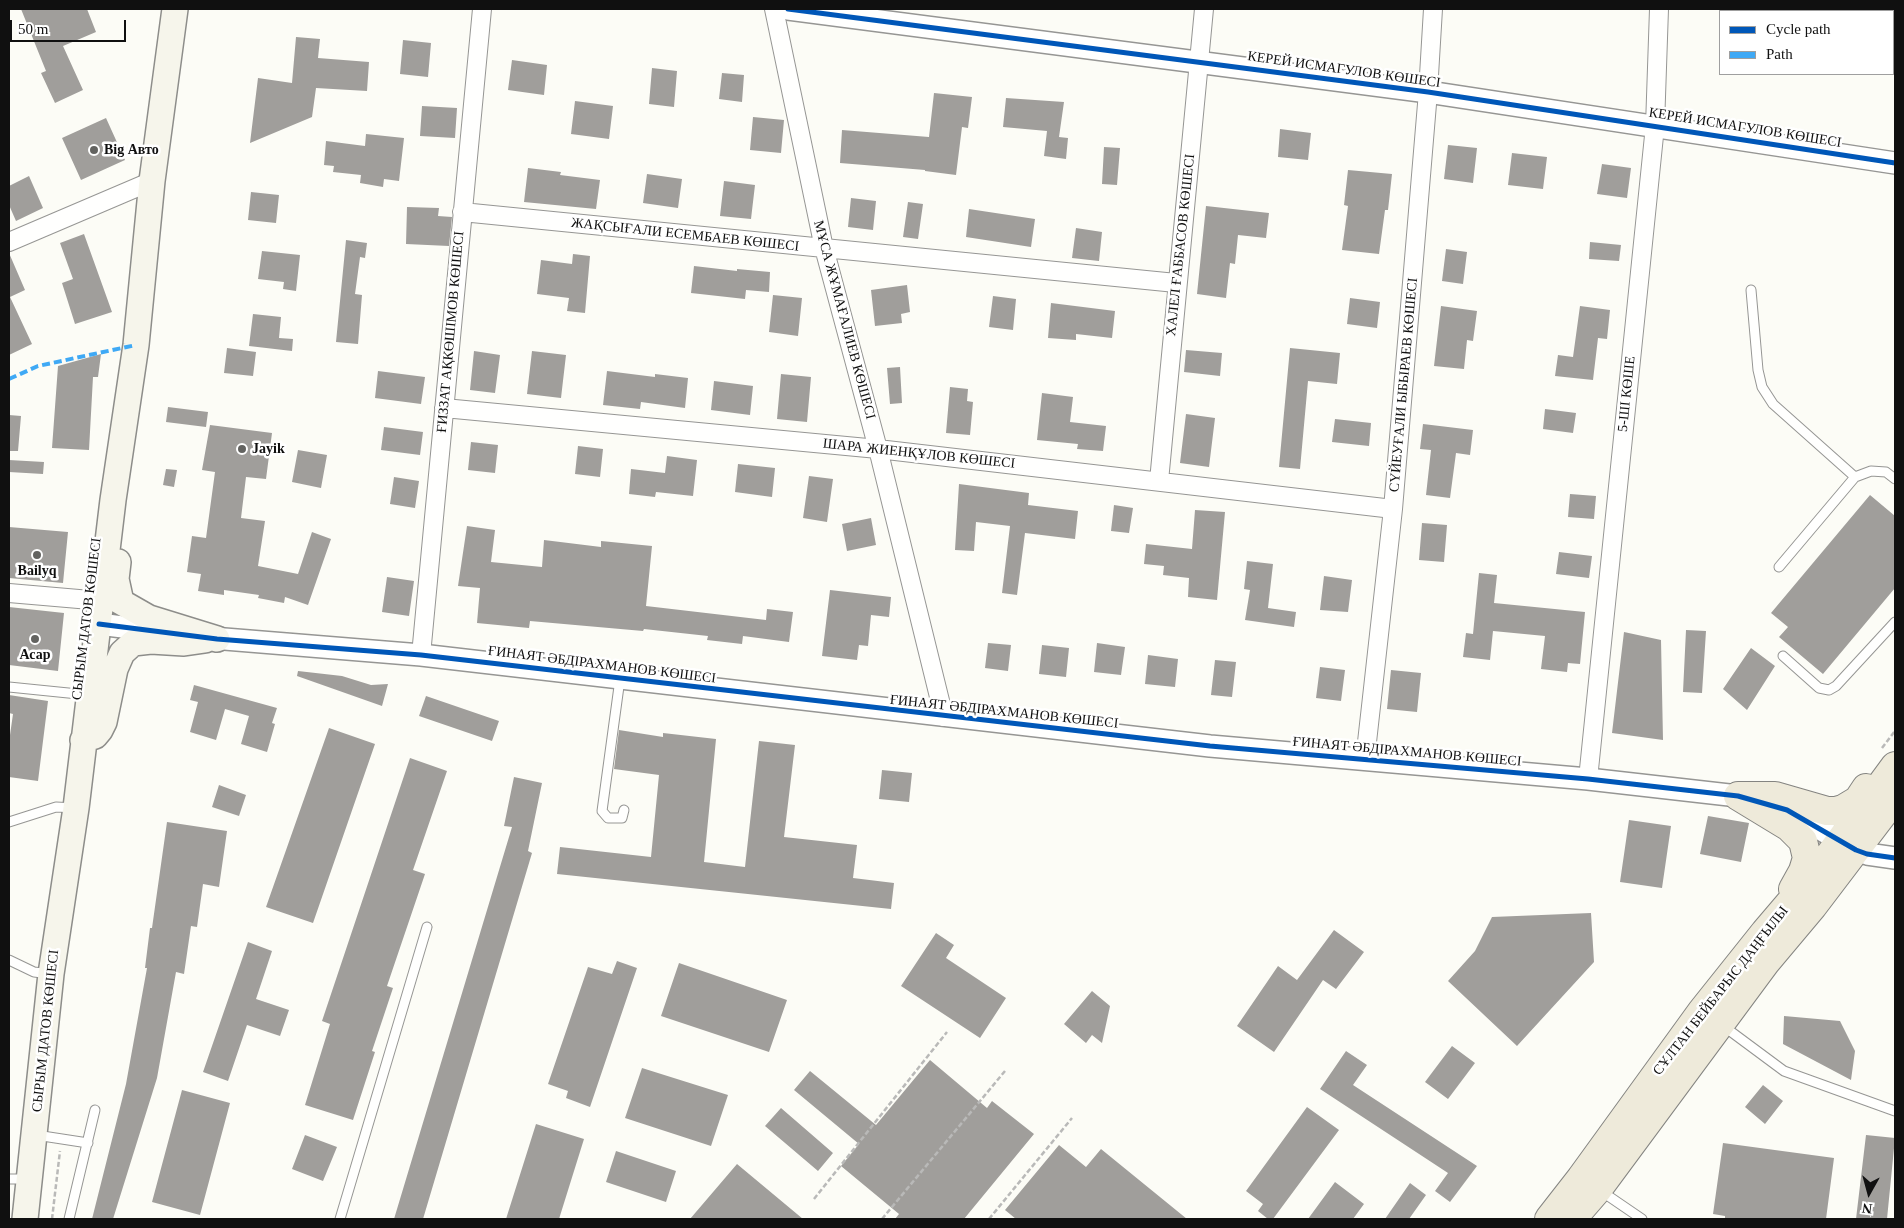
<!DOCTYPE html>
<html>
<head>
<meta charset="utf-8">
<style>
  body { margin:0 }
  #map { position:relative; width:1904px; height:1228px; overflow:hidden; background:#fcfcf6; font-family:"Times New Roman",serif }
  canvas { display:block }
  .frame { position:absolute; inset:0; border:10px solid #101010; pointer-events:none }
  .legend { position:absolute; left:1719px; top:10px; width:175px; height:65px; box-sizing:border-box; background:#fff; border:1px solid #9f9f9f; margin:0; padding:6px 9px; list-style:none; font-size:15px; color:#101010 }
  .legend li { display:flex; align-items:center; gap:10px; height:25px }
  .legend b { width:25px; border:1px solid #9f9f9f }
  .north { position:absolute; left:1844px; top:1168px; width:50px; height:50px; -webkit-text-stroke:4px #fff; paint-order:stroke; rotate:187deg; font-size:14px; font-weight:700; line-height:20px; text-align:center; color:#101010 }
  .north::after { content:''; display:block; margin:auto; width:18px; height:22px; background:#101010; clip-path:polygon(50% 0,100% 100%,50% 72%,0 100%) }
  .scale { position:absolute; left:10px; top:20px; width:116px; height:22px; box-sizing:border-box; border:2px solid #101010; border-top:0; padding-left:6px; font-size:15px; line-height:18px; white-space:nowrap; color:#101010; -webkit-text-stroke:4px #fff; paint-order:stroke }
</style>
</head>
<body>
<div id="map">
<canvas width="1904" height="1228"></canvas>
<div class="frame"></div>
<ul class="legend">
<li><b style="height:6px;background:#0057b8"></b>Cycle path</li>
<li><b style="height:6px;background:#3fa9f5"></b>Path</li>
</ul>
<div class="north">N</div>
<div class="scale">50 m</div>
</div>
<script>
const context = document.querySelector('canvas').getContext('2d');
context.lineJoin = 'round';
function fill(path, color) { context.fillStyle = color; context.fill(path, 'evenodd'); }
const poly = rows => new Path2D(rows.map(r => 'M' + r).join(''));
function strokePath(path, color, width, dash) { context.strokeStyle = color; context.lineWidth = width; context.lineCap = dash ? 'butt' : 'round'; context.setLineDash(dash || []); context.stroke(path); }
function label(font, color, halo, rows, align = 'center') {
  context.font = font + ' "Times New Roman",serif'; context.lineWidth = 5; context.setLineDash([]); context.textBaseline = 'middle'; context.strokeStyle = halo; context.fillStyle = color; for (const [text, x, y, turn = 0] of rows) {
    context.save(); context.translate(x, y); context.rotate((+turn || 0) * Math.PI / 180); context.textAlign = isNaN(turn) ? turn : align; if (halo) context.strokeText(text, 0, 0); context.fillText(text, 0, 0); context.restore();
  }
}
const building = poly([
  [21,9,87,9,96,32,63,46,83,90,55,103,41,73,46,71],
  [296,37,320,39,318,58,369,62,367,91,316,88,312,117,250,143,258,78,292,83],
  [403,40,431,43,428,77,400,74],
  [512,60,547,65,544,95,508,90],
  [652,68,677,71,674,107,649,104],
  [722,73,744,75,742,102,719,99],
  [934,93,972,97,968,128,962,127,956,175,925,171,925,170,840,163,842,130,929,137],
  [1006,98,1064,102,1059,137,1068,138,1066,159,1044,156,1047,131,1003,127],
  [575,101,613,106,609,139,571,134],
  [422,106,457,108,455,138,420,136],
  [753,117,784,120,781,153,750,150],
  [106,118,125,160,81,180,62,138],
  [1280,129,1311,133,1308,160,1278,157],
  [366,134,404,138,399,181,384,179,383,187,360,183,361,175,333,172,334,166,324,165,326,141,365,146],
  [1448,145,1477,148,1473,183,1444,179],
  [1104,147,1120,148,1117,185,1102,184],
  [1512,153,1547,157,1543,189,1508,185],
  [1602,164,1631,168,1627,198,1597,194],
  [528,168,561,172,560,175,600,180,596,209,524,202],
  [1348,170,1392,174,1388,210,1385,210,1379,254,1342,250,1348,206,1344,205],
  [647,174,682,179,678,208,643,203],
  [29,176,43,208,16,221,9,205,9,186],
  [724,181,755,185,751,219,720,216],
  [251,192,279,195,276,223,248,220],
  [851,198,876,201,873,230,848,227],
  [908,202,923,204,918,239,903,237],
  [1206,206,1269,213,1266,238,1238,235,1235,264,1230,263,1226,298,1197,294],
  [407,207,439,208,438,216,452,217,449,246,406,244],
  [969,209,1035,219,1031,247,966,237],
  [1076,228,1102,232,1099,261,1072,258],
  [84,234,112,312,75,324,62,283,73,279,60,243],
  [346,240,367,243,365,258,360,257,355,294,362,295,358,344,336,342],
  [1590,242,1621,245,1619,261,1589,259],
  [1446,249,1467,252,1463,284,1442,281],
  [262,251,300,255,296,291,283,289,284,282,258,279],
  [9,253,25,290,10,297,32,344,9,355],
  [573,254,590,256,585,313,567,311,569,298,537,294,541,260,572,264],
  [694,266,737,271,737,269,770,272,769,292,746,290,745,299,691,293],
  [907,285,910,312,901,314,902,323,875,326,871,290],
  [773,295,802,298,798,336,769,332],
  [993,296,1016,299,1013,330,989,327],
  [1350,298,1380,302,1377,328,1347,324],
  [1051,303,1115,311,1112,338,1076,334,1076,340,1048,338],
  [1441,306,1477,311,1473,341,1467,340,1464,369,1434,366],
  [1580,306,1610,310,1607,339,1598,338,1593,380,1555,376,1558,355,1573,357],
  [253,314,281,317,279,338,293,339,292,351,249,346],
  [227,348,256,352,253,376,224,373],
  [1290,348,1340,353,1337,384,1308,381,1300,469,1279,467],
  [1186,350,1222,353,1220,376,1184,372],
  [474,351,500,355,495,393,470,390],
  [532,351,566,355,561,398,527,394],
  [101,354,98,377,93,377,89,450,52,448,58,366],
  [900,367,902,403,890,404,887,368],
  [378,371,425,377,421,404,375,398],
  [607,371,655,377,655,374,688,378,685,408,641,402,640,409,603,405],
  [781,374,811,377,807,422,777,419],
  [714,381,753,386,750,415,711,410],
  [950,387,968,389,967,401,973,402,970,435,946,433],
  [1042,393,1073,397,1070,422,1106,426,1103,451,1077,449,1078,444,1037,440],
  [168,407,208,412,206,427,166,422],
  [1545,409,1576,413,1573,433,1543,429],
  [1186,414,1215,418,1209,467,1180,463],
  [9,415,21,416,18,451,9,451],
  [1335,419,1371,423,1369,446,1332,442],
  [1423,424,1473,430,1470,455,1456,453,1450,498,1426,495,1431,450,1420,449],
  [210,425,272,433,266,479,246,477,241,518,265,521,258,566,298,574,312,532,331,539,308,605,285,597,284,603,258,598,259,595,224,590,224,595,198,591,201,574,187,572,192,536,206,538,215,472,202,470],
  [384,427,423,432,420,455,381,450],
  [471,442,498,445,495,473,468,470],
  [578,446,603,449,600,477,575,474],
  [298,450,327,455,321,488,292,482],
  [667,456,697,460,693,496,656,492,655,497,629,494,631,469,665,473],
  [9,460,44,462,43,474,9,472],
  [738,464,775,468,772,497,735,492],
  [166,469,177,470,174,487,163,485],
  [809,476,833,479,827,522,803,518],
  [394,477,419,481,415,508,390,504],
  [959,484,1029,493,1028,505,1078,511,1075,539,1025,533,1017,595,1002,593,1010,526,976,522,974,551,955,550],
  [1570,494,1596,496,1594,519,1568,517],
  [1870,495,1895,516,1895,588,1823,674,1779,637,1788,627,1771,613],
  [1114,505,1133,508,1129,533,1111,531],
  [1195,510,1225,512,1217,600,1188,597,1189,578,1163,575,1164,566,1144,564,1146,544,1192,549],
  [871,518,876,545,847,551,842,524],
  [1422,523,1447,525,1444,562,1419,560],
  [467,526,495,530,491,562,542,567,544,540,601,547,601,541,652,546,646,606,766,620,767,609,793,612,789,642,743,636,742,644,707,640,708,636,644,629,643,631,530,621,529,628,477,623,480,588,458,586],
  [9,527,68,532,63,583,9,578],
  [1559,552,1592,556,1589,578,1556,574],
  [1247,561,1273,564,1268,608,1296,612,1294,627,1245,620,1250,590,1244,589],
  [1479,573,1497,575,1494,603,1585,612,1580,664,1568,663,1567,672,1541,669,1545,636,1493,631,1490,660,1463,657,1466,633,1473,634],
  [1324,576,1352,580,1348,612,1320,610],
  [387,577,414,581,409,616,382,612],
  [830,590,891,597,889,617,871,615,868,646,859,645,857,660,822,656],
  [9,607,64,613,58,671,9,665],
  [1686,630,1706,631,1702,693,1683,692],
  [1624,632,1661,640,1663,740,1612,733],
  [988,643,1011,645,1008,671,985,668],
  [1097,643,1125,647,1121,675,1094,672],
  [1042,645,1069,648,1066,677,1039,674],
  [1751,648,1775,666,1747,710,1723,689],
  [1148,655,1178,659,1175,687,1145,684],
  [1215,660,1236,662,1232,697,1211,695],
  [1320,667,1345,670,1341,701,1316,698],
  [1391,670,1421,673,1417,712,1387,709],
  [298,671,342,676,371,685,388,684,382,706,297,676],
  [194,685,277,708,272,723,275,724,267,752,241,744,249,716,225,709,216,740,190,732,198,702,190,700],
  [9,695,48,701,38,781,9,777,9,742,13,714,9,713],
  [426,696,499,721,492,741,419,716],
  [329,728,375,744,313,923,266,907],
  [619,730,663,737,663,733,716,739,704,862,745,867,759,741,795,745,784,837,857,845,853,878,894,883,891,909,557,874,560,847,651,857,659,775,614,769],
  [410,758,447,771,413,870,425,874,387,986,393,988,372,1051,375,1052,353,1120,305,1105,330,1024,322,1021],
  [882,770,912,773,909,802,879,799],
  [514,777,542,783,528,851,532,853,423,1219,394,1219,512,827,504,826],
  [219,785,246,795,239,816,212,807],
  [1708,816,1749,823,1741,862,1700,854],
  [1629,820,1671,826,1662,888,1620,882],
  [167,822,227,831,219,887,203,884,197,927,191,926,184,974,176,972,157,1078,113,1219,92,1219,126,1084,147,968,145,968,150,928,152,928],
  [1591,913,1594,962,1517,1046,1448,981,1475,951,1492,917],
  [1334,930,1364,952,1336,989,1323,980,1274,1052,1237,1026,1278,966,1297,980],
  [936,933,954,945,946,958,1006,998,980,1038,901,986],
  [248,942,272,951,256,999,289,1010,280,1036,247,1025,228,1081,203,1072],
  [617,961,637,968,590,1107,566,1098,568,1091,548,1084,588,967,612,974],
  [679,963,787,1000,769,1052,661,1016],
  [1092,991,1110,1006,1102,1043,1092,1035,1086,1043,1064,1024],
  [1784,1016,1840,1021,1855,1051,1851,1080,1783,1044],
  [1452,1046,1475,1063,1448,1099,1425,1082],
  [1346,1051,1367,1065,1353,1085,1477,1166,1450,1202,1435,1191,1448,1173,1320,1089],
  [930,1060,987,1108,992,1101,1034,1134,964,1219,895,1219,899,1214,841,1166,859,1144,794,1090,810,1071,876,1125],
  [642,1068,728,1095,711,1146,625,1118],
  [1763,1085,1783,1101,1765,1124,1745,1107],
  [182,1090,230,1103,200,1215,152,1202],
  [1307,1107,1339,1130,1273,1219,1268,1219,1258,1211,1263,1204,1246,1191],
  [781,1108,833,1153,818,1171,765,1126],
  [536,1124,584,1139,559,1219,506,1219],
  [305,1135,337,1147,323,1181,292,1169],
  [1866,1135,1895,1138,1887,1219,1856,1219],
  [1723,1143,1834,1158,1826,1219,1725,1219,1725,1216,1713,1214],
  [1059,1145,1086,1167,1101,1149,1187,1219,1016,1219,1005,1210],
  [616,1151,676,1171,666,1202,606,1182],
  [737,1164,803,1219,690,1219],
  [1335,1182,1364,1204,1353,1219,1308,1219],
  [1410,1183,1426,1195,1409,1219,1385,1219]
]);
const path = poly([
  [1882,748,1895,731],
  [814,1199,947,1032],
  [52,1219,60,1151],
  [882,1219,1005,1071],
  [989,1219,1072,1118]
]);
const service = poly([
  [1751,290,1758,370,1762,387,1773,404,1855,477],
  [1779,567,1855,477,1871,471,1886,472,1895,479],
  [1783,656,1819,688,1829,690,1836,686,1895,622],
  [620,679,602,811,608,818,622,818,624,810],
  [9,687,88,695],
  [9,822,56,807,76,808],
  [9,960,34,972,51,974],
  [1722,1025,1784,1071,1895,1111],
  [36,1135,88,1143],
  [9,1179,28,1179],
  [1601,1191,1642,1219],
  [69,1219,95,1110],
  [340,1219,427,927]
]);
const minor = poly([
  [774,9,824,248,878,449,944,717],
  [462,212,1176,283],
  [9,242,152,181],
  [444,408,878,449,1393,509],
  [1159,481,1204,9],
  [9,593,102,601],
  [421,655,482,9],
  [1365,760,1393,509,1428,92,1433,9],
  [1588,779,1655,126,1659,9]
]);
const tertiary = poly([
  [788,9,1428,92,1895,163],
  [99,624,170,633],
  [200,637,421,655,1210,746,1588,779,1738,796,1787,810,1856,850,1867,854,1895,858]
]);
const secondary = poly([
  [118,562,116,579,121,602,149,618,217,639],
  [83,740,95,736,100,730,104,722,115,669,122,653,133,643,151,641,184,643,205,640],
  [25,1219,51,974,76,808,113,500,136,345,152,181,175,9]
]);
const primary = poly([
  [1738,796,1775,796,1827,811,1836,811,1843,809,1858,800,1866,788],
  [1738,796,1789,827,1803,841,1807,858,1803,871,1793,889],
  [1549,1219,1581,1178,1702,1011,1765,932,1823,864,1895,766],
  [1572,1219,1598,1189,1766,962,1813,906,1895,798]
]);
const quiet = poly([
  [9,379,38,366,136,345]
]);
const cycleway = poly([
  [788,9,1428,92,1895,163],
  [99,624,217,639,421,655,1210,746,1588,779,1738,796,1787,810,1856,850,1867,854,1895,858]
]);
const markers = [
  [94,150,5,"#636360"],
  [242,449,5,"#636360"],
  [37,555,5,"#636360"],
  [35,639,5,"#636360"]
];
const streetNames = [
  ["КЕРЕЙ ИСМАГУЛОВ КӨШЕСІ",1344,70,8],
  ["КЕРЕЙ ИСМАГУЛОВ КӨШЕСІ",1745,128,9],
  ["ЖАҚСЫҒАЛИ ЕСЕМБАЕВ КӨШЕСI",685,235,6],
  ["ХАЛЕЛ ҒАББАСОВ КӨШЕСІ",1181,245,-84],
  ["МҰСА ЖҰМАҒАЛИЕВ КӨШЕСІ",844,320,75],
  ["ҒИЗЗАТ АҚКӨШІМОВ КӨШЕСI",451,332,-85],
  ["СҮЙЕУҒАЛИ ЫБЫРАЕВ КӨШЕСI",1404,385,-85],
  ["5-ШI КӨШЕ",1627,394,-84],
  ["ШАРА ЖИЕНҚҰЛОВ КӨШЕСІ",919,454,6],
  ["СЫРЫМ ДАТОВ КӨШЕСІ",87,619,-83],
  ["ҒИНАЯТ ӘБДІРАХМАНОВ КӨШЕСІ",602,665,7],
  ["ҒИНАЯТ ӘБДІРАХМАНОВ КӨШЕСІ",1004,712,6],
  ["ҒИНАЯТ ӘБДІРАХМАНОВ КӨШЕСІ",1407,752,5],
  ["СҰЛТАН БЕЙБАРЫС ДАҢҒЫЛЫ",1721,991,-52],
  ["СЫРЫМ ДАТОВ КӨШЕСІ",46,1031,-84]
];
const poiNames = [
  ["Big Авто",104,150],
  ["Jayik",252,449],
  ["Bailyq",37,571,"center"],
  ["Асар",35,655,"center"]
];
fill(building, '#a09e9b');
strokePath(service, '#969694', 11);
strokePath(minor, '#969694', 20);
strokePath(tertiary, '#969694', 24);
strokePath(secondary, '#8d8d8a', 28);
strokePath(primary, '#848481', 30);
strokePath(path, '#b9b9b8', 2.5, [5, 2.5]);
strokePath(service, '#fffffe', 9);
strokePath(minor, '#fffffe', 18);
strokePath(tertiary, '#fffffe', 21);
strokePath(secondary, '#f6f5eb', 25);
strokePath(primary, '#eeeada', 28);
strokePath(quiet, '#3fa9f5', 4, [8, 4]);
strokePath(cycleway, '#0057b8', 5);
for (const [x, y, r, color] of markers) { const dot = new Path2D(); dot.arc(x, y, r, 0, 2 * Math.PI); context.fillStyle = color; context.fill(dot); strokePath(dot, '#fff', 2); }
label('14px', '#101010', '#fff', streetNames);
label('bold 14px', '#101010', '#fff', poiNames, 'left');
</script>
</body>
</html>
